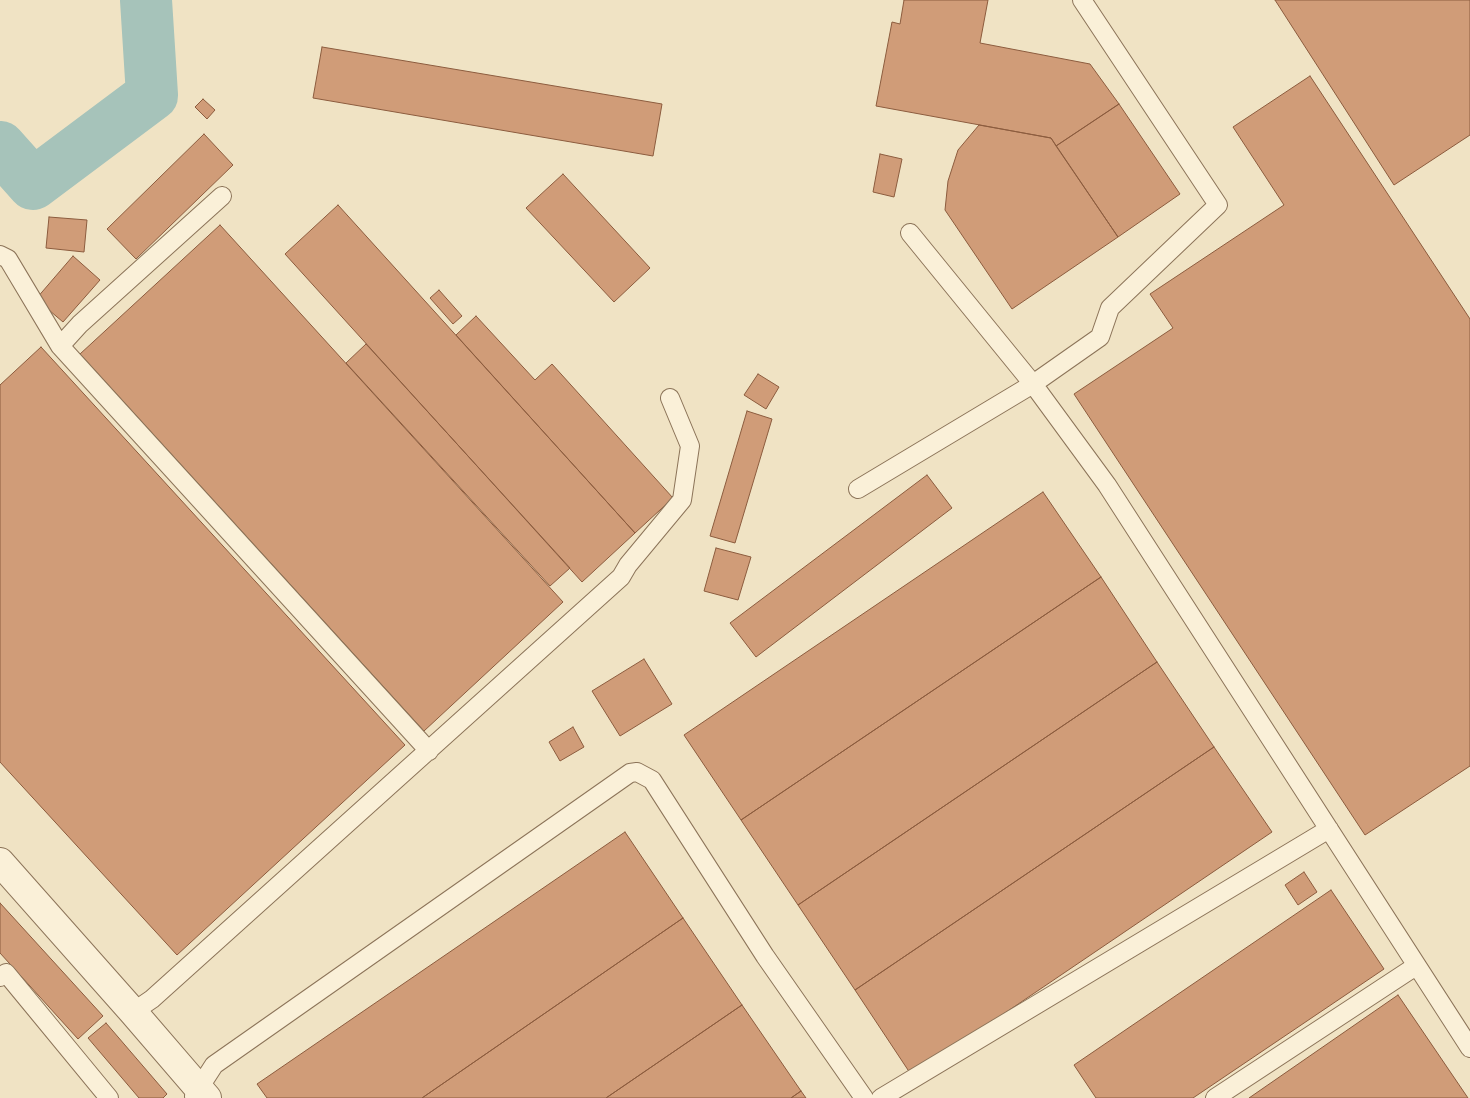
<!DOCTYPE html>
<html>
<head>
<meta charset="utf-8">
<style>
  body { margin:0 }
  canvas { display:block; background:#f0e3c4 }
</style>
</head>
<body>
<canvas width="1470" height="1098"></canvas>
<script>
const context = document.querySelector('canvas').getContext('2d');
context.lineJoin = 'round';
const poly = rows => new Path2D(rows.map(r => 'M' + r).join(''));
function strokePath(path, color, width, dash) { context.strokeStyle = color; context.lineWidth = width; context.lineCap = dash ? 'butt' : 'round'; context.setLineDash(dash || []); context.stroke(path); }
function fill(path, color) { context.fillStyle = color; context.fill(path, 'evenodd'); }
const river = poly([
  [0,147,33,184,152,95,146,0]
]);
const building = poly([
  [904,0,988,0,980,43,1090,64,1119,104,1056,146,1051,138,876,106,892,22,900,24,904,0],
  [1275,0,1470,0,1470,135,1394,185,1275,0],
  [322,47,662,104,653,156,313,98,322,47],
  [1310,76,1470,319,1470,766,1365,835,1074,394,1173,328,1150,294,1284,205,1233,127,1310,76],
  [203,99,215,110,207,119,195,107,203,99],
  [1119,104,1180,194,1118,237,1056,146,1119,104],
  [979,125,1051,138,1118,237,1012,309,945,210,948,181,958,150,979,125],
  [204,134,233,165,136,259,107,229,204,134],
  [880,154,902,159,894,197,873,192,880,154],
  [563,174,650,268,614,302,526,208,563,174],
  [338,205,635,533,582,582,285,254,338,205],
  [49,217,87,220,84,252,46,248,49,217],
  [220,225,563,602,424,731,80,354,220,225],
  [73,256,100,280,63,322,36,299,73,256],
  [439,290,462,316,453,324,430,298,439,290],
  [476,316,535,380,552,364,673,498,635,533,456,335,476,316],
  [366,344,570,568,550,586,346,363,366,344],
  [41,347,405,745,177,955,0,762,0,385,41,347],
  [758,374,779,387,766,409,744,395,758,374],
  [747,411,772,419,735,543,710,536,747,411],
  [927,475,952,508,756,657,730,623,927,475],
  [1043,492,1101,577,741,820,684,735,1043,492],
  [716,548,751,557,738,600,704,591,716,548],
  [1101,577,1157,662,798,905,741,820,1101,577],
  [644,659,672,704,620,736,592,691,644,659],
  [1157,662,1214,747,855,990,798,905,1157,662],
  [573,727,584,747,560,761,549,742,573,727],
  [1214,747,1272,832,912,1076,855,990,1214,747],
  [625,832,683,918,422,1098,267,1098,257,1084,625,832],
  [1304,872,1317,892,1298,905,1285,885,1304,872],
  [1331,890,1384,969,1193,1098,1096,1098,1074,1065,1331,890],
  [0,903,103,1016,78,1039,0,953,0,903],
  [683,918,742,1005,606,1098,422,1098,683,918],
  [1398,995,1468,1098,1249,1098,1398,995],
  [742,1005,801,1091,791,1098,606,1098,742,1005],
  [106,1023,167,1094,163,1098,139,1098,88,1038,106,1023],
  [801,1091,806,1098,791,1098,801,1091]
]);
const service = poly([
  [1082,0,1218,205,1110,308,1100,337,1033,384,1107,485,1470,1048],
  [0,255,8,259,60,346,429,751],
  [60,346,80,324,222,196],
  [858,489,1033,384,910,233],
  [0,977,6,973,109,1098],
  [133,1012,152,999,621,577,628,565,682,500,690,446,670,398],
  [194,1096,214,1065,630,773,637,772,652,780,765,956,864,1098],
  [881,1098,1329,829],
  [1215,1098,1416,966]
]);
const minor = poly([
  [0,862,133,1012,207,1098]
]);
strokePath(river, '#a6c3ba', 52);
fill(building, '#d09c78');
strokePath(building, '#8c5c3e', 1);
strokePath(service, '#8c7459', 20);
strokePath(minor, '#8c7459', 30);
strokePath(service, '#faf0d8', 18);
strokePath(minor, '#faf0d8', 28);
</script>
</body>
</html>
